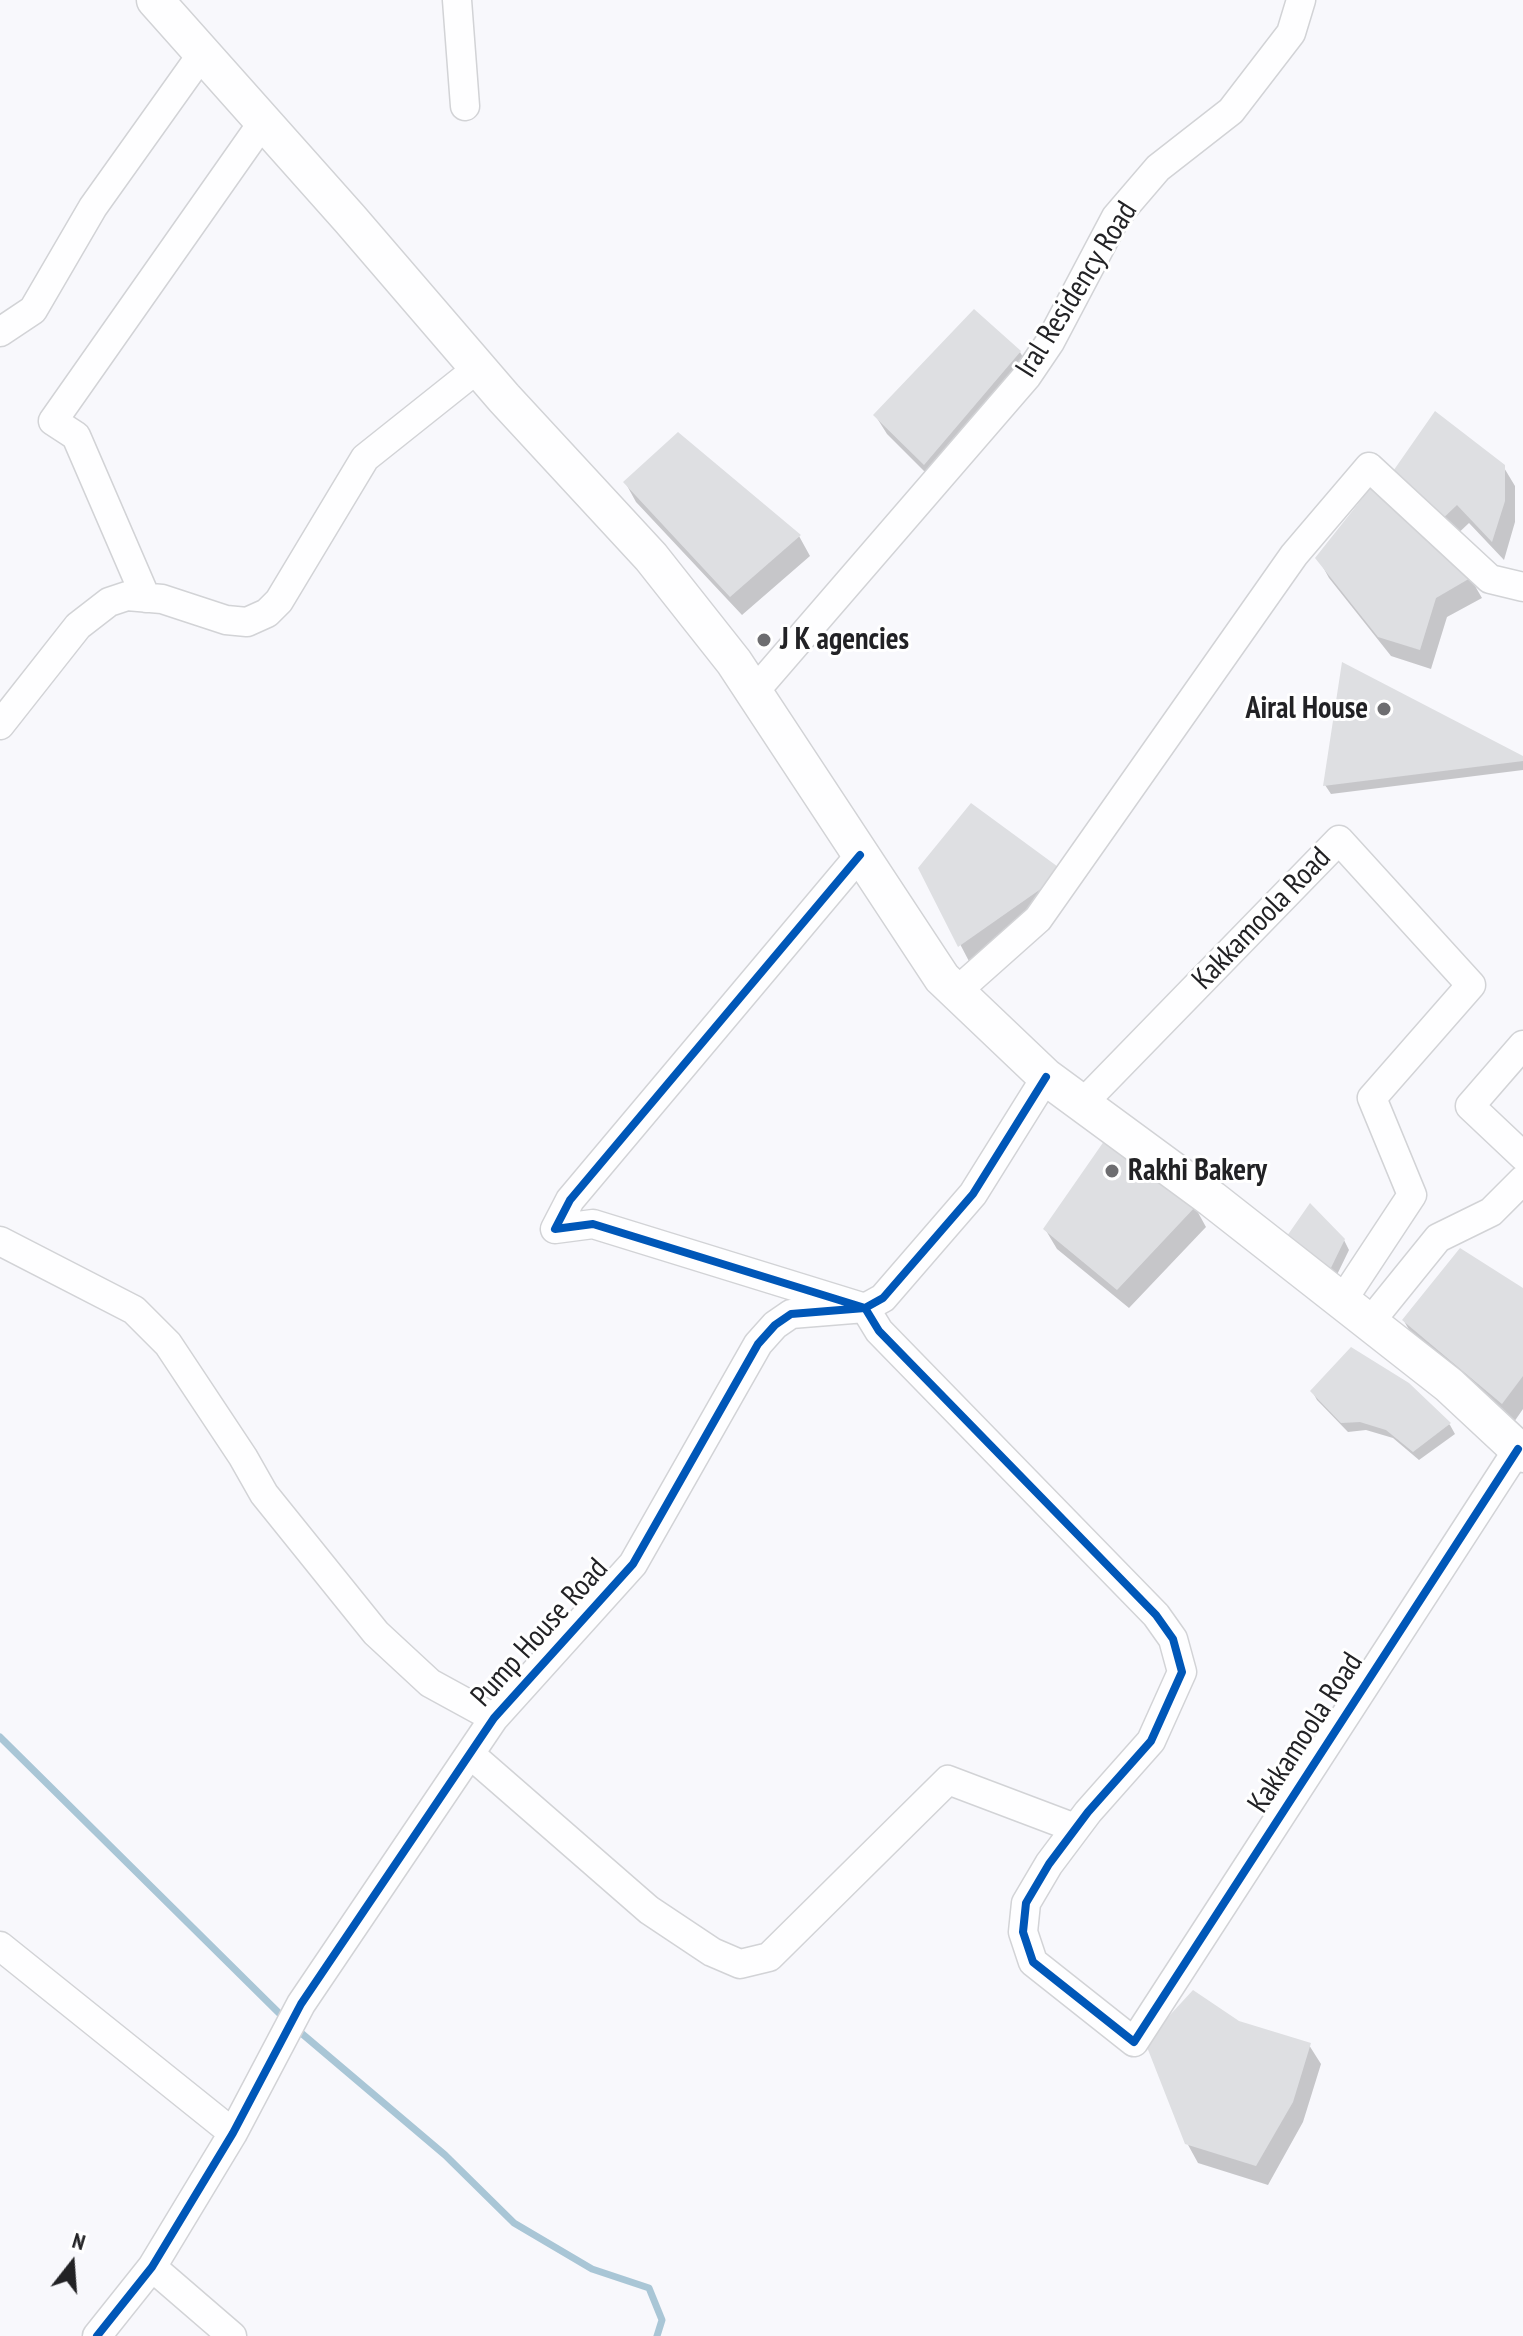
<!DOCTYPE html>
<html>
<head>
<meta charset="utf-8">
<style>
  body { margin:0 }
  #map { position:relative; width:1523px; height:2336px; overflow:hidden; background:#f8f8fc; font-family:"PT Sans Narrow",sans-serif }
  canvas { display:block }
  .north { position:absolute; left:32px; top:2224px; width:80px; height:80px; -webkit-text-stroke:6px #fff; paint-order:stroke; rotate:17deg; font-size:22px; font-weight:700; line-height:32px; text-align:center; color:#222225 }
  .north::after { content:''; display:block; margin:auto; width:28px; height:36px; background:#222225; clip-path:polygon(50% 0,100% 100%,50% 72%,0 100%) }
</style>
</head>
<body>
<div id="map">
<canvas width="1523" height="2336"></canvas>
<div class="north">N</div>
</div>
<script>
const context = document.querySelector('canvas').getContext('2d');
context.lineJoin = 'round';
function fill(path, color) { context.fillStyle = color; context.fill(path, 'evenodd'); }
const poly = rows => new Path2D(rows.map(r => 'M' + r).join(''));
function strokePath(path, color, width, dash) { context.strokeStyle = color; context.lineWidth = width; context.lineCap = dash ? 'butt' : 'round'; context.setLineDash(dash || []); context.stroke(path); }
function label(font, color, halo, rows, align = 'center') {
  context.font = font + ' "PT Sans Narrow",sans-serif'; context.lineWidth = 6; context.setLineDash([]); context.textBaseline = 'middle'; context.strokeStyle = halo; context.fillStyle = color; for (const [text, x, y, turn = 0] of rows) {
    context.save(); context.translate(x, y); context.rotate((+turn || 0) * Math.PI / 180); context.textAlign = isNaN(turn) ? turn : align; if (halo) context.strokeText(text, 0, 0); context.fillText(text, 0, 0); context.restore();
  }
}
const shadow = poly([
  [1020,352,1031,371,936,483,887,434,875,415],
  [1503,466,1515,486,1515,522,1504,560,1469,523,1450,541,1403,496],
  [625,482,799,536,810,556,742,615,636,502],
  [1318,558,1471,579,1482,598,1447,617,1431,669,1391,656,1329,578],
  [1523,758,1523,770,1331,794,1325,785],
  [920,868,1064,873,1075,892,971,965],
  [1195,1207,1206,1227,1129,1308,1057,1249,1045,1229],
  [1344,1240,1349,1250,1332,1285,1295,1245],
  [1523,1291,1523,1409,1514,1422,1415,1340,1404,1321],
  [1408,1385,1450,1425,1455,1434,1419,1460,1393,1438,1366,1430,1348,1432,1317,1400,1312,1391],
  [1238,2023,1309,2045,1321,2064,1303,2122,1268,2185,1198,2163,1187,2143]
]);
const stream = poly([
  [0,1737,284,2018],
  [300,2032,445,2155,514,2223,592,2269,649,2288,662,2320,657,2336]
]);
const building = poly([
  [974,309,1021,351,924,465,873,415],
  [1435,411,1505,465,1505,501,1492,542,1457,505,1438,523,1389,477],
  [678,432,801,535,730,597,623,482],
  [1376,481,1472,577,1436,598,1420,650,1378,637,1315,558],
  [1342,662,1523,756,1523,761,1323,786],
  [971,803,1065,872,958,947,918,868],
  [1109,1134,1196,1206,1117,1290,1043,1229],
  [1310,1203,1345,1239,1326,1278,1287,1236],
  [1460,1248,1523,1288,1523,1376,1502,1404,1402,1320],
  [1351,1347,1409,1383,1451,1423,1413,1452,1386,1430,1360,1422,1341,1423,1310,1391],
  [1193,1990,1239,2021,1311,2043,1293,2102,1256,2166,1185,2144,1145,2042]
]);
const minor = poly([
  [457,0,465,106],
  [0,332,33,310,93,207,202,54],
  [146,598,76,436,53,421,263,122],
  [754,692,1027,376,1050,342,1116,217,1158,168,1231,111,1291,33,1301,0],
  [0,725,78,626,109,602,127,596,162,599,226,620,247,622,267,613,279,601,365,458,478,368],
  [860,855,570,1200,555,1229,593,1224,865,1308,879,1331,1156,1615,1173,1639,1182,1672,1151,1741,1088,1812,1049,1864,1026,1903,1023,1932,1033,1962,1134,2042,1518,1449],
  [956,992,1038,919,1294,555,1369,467,1490,579,1523,587],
  [1523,1045,1470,1106,1523,1156],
  [1083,1103,1339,840,1471,985,1372,1098,1412,1195,1342,1301],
  [0,1241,134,1310,168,1344,243,1457,264,1494,376,1633,430,1683,494,1718],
  [1370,1322,1438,1238,1491,1212,1523,1180],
  [470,1754,649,1910,712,1952,740,1964,769,1957,948,1780,1075,1828],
  [0,1946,233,2133],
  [152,2267,232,2336],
  [97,2336,152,2267,233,2133,301,2004,494,1718,633,1564,758,1344,775,1325,791,1314,865,1308,883,1298,973,1194,1046,1077]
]);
const major = poly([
  [155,0,350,219,504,398,651,557,734,662,942,978,1046,1077,1212,1199,1449,1385,1523,1454]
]);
const cycleway = poly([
  [860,855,570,1200,555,1229,593,1224,865,1308,879,1331,1156,1615,1173,1639,1182,1672,1151,1741,1088,1812,1049,1864,1026,1903,1023,1932,1033,1962,1134,2042,1518,1449],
  [97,2336,152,2267,233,2133,301,2004,494,1718,633,1564,758,1344,775,1325,791,1314,865,1308,883,1298,973,1194,1046,1077]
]);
const markers = [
  [764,640,8,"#6d6d70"],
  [1384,709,8,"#6d6d70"],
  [1112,1171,8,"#6d6d70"]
];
const streetNames = [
  ["Iral Residency Road",1077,290,-58],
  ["Kakkamoola Road",1262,919,-46],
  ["Pump House Road",540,1633,-48],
  ["Kakkamoola Road",1306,1733,-57]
];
const poiNames = [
  ["J K agencies",780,640],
  ["Airal House",1368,709,"right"],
  ["Rakhi Bakery",1128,1171]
];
fill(shadow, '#0003');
strokePath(stream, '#a9c6d6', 7);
fill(building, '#dedfe2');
strokePath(minor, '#d2d3d6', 31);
strokePath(major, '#d2d3d6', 39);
strokePath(minor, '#fefeff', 28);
strokePath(major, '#fefeff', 36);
strokePath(cycleway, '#0057b8', 8);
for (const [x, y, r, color] of markers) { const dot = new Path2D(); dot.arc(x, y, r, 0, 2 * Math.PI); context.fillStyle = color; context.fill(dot); strokePath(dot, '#fff', 3); }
label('30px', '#222225', '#fff', streetNames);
label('bold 30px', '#222225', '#fff', poiNames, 'left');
</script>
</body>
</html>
